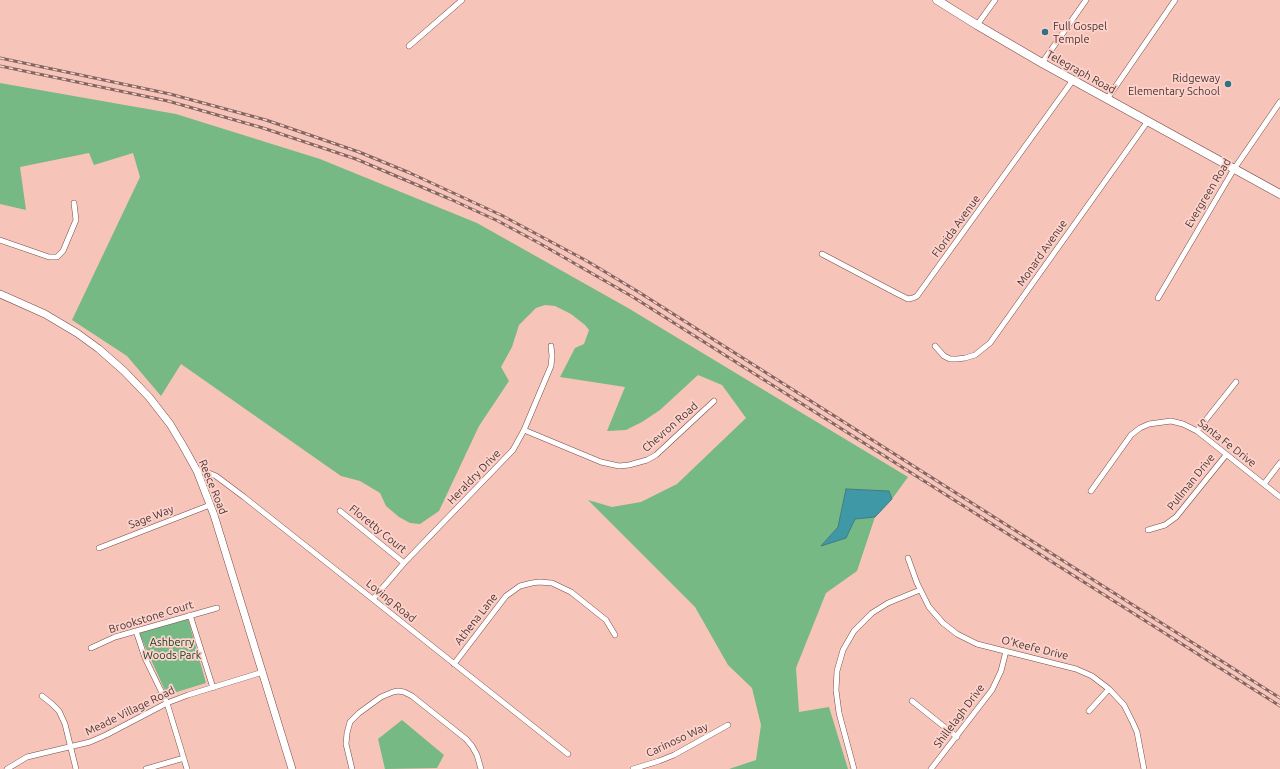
<!DOCTYPE html>
<html>
<head>
<meta charset="utf-8">
<style>
  body { margin:0 }
  canvas { display:block; background:#f7c4ba }
</style>
</head>
<body>
<canvas width="1280" height="769"></canvas>
<script>
const context = document.querySelector('canvas').getContext('2d');
context.lineJoin = 'round';
function fill(path, color) { context.fillStyle = color; context.fill(path, 'evenodd'); }
const poly = rows => new Path2D(rows.map(r => 'M' + r).join(''));
function strokePath(path, color, width, dash) { context.strokeStyle = color; context.lineWidth = width; context.lineCap = dash ? 'butt' : 'round'; context.setLineDash(dash || []); context.stroke(path); }
function label(font, color, halo, rows, align = 'center') {
  context.font = font + ' Ubuntu,sans-serif'; context.lineWidth = 3.5; context.setLineDash([]); context.textBaseline = 'middle'; context.strokeStyle = halo; context.fillStyle = color; for (const [text, x, y, turn = 0] of rows) {
    context.save(); context.translate(x, y); context.rotate((+turn || 0) * Math.PI / 180); context.textAlign = isNaN(turn) ? turn : align; if (halo) context.strokeText(text, 0, 0); context.fillText(text, 0, 0); context.restore();
  }
}
const green = poly([
  [0,83,176,114,320,159,477,223,628,308,908,477,892,499,889,491,846,489,838,527,822,545,845,538,855,519,875,517,857,571,826,593,796,668,799,712,829,707,848,769,729,769,756,760,761,725,752,688,728,665,695,607,588,500,612,507,641,502,677,484,746,418,722,385,698,375,660,410,642,422,626,430,607,431,625,387,560,377,575,348,584,344,589,330,585,325,571,314,555,306,545,305,536,308,519,325,512,347,501,367,509,381,479,426,439,511,420,524,410,523,399,517,386,506,380,493,360,481,341,476,181,364,161,396,127,356,72,320,140,177,133,153,94,165,89,153,20,167,26,210,0,204],
  [188,619,206,683,167,695,139,633],
  [402,720,444,755,437,768,385,769,378,739]
]);
const water = poly([
  [846,489,889,491,892,499,875,517,855,519,846,538,821,546,838,527,846,489]
]);
const street = poly([
  [977,25,995,0],
  [409,46,462,0],
  [1042,63,1086,0],
  [1107,99,1175,0],
  [0,240,49,257,57,257,63,251,76,220,74,203],
  [822,254,896,293,908,299,913,298,917,296,1073,80],
  [1158,298,1234,169,1280,102],
  [935,346,944,356,950,359,957,359,965,358,975,355,990,343,1148,121],
  [524,430,601,462,619,466,629,465,647,460,656,455,714,401],
  [1197,431,1236,382],
  [197,471,204,471,216,476,244,497,568,754],
  [1264,484,1280,463],
  [1091,491,1131,435,1140,428,1149,424,1171,421,1183,424,1197,431,1280,497],
  [340,511,404,563],
  [1148,530,1165,525,1176,517,1226,455],
  [99,548,210,505],
  [908,558,917,583,929,607,943,623,957,634,977,644,1076,669,1092,676,1109,689,1124,705,1133,723,1137,732,1144,769],
  [373,599,404,563,513,450,524,430,551,366,552,356,551,346],
  [190,615,213,688],
  [136,631,145,658,167,703,187,769],
  [91,648,115,637,217,608],
  [454,664,506,596,520,586,532,583,539,582,552,583,571,592,606,620,615,635],
  [42,696,52,704,59,711,65,724,76,769],
  [912,701,957,737],
  [1089,711,1109,689],
  [7,769,27,757,90,742,106,735,167,703,188,695,263,672],
  [146,769,184,758],
  [352,769,346,744,347,733,350,722,359,713,381,697,393,692,398,691,404,692,412,696,466,739,472,746,477,755,481,769],
  [633,769,659,761,674,755,728,725],
  [854,769,839,713,836,690,837,671,843,650,854,631,872,613,888,603,920,590],
  [931,769,992,690,1001,671,1006,651]
]);
const secondary = poly([
  [0,294,45,314,77,333,99,349,124,371,149,397,170,424,182,444,197,471,214,515,292,769]
]);
const primary = poly([
  [937,0,977,25,1042,63,1280,194]
]);
const rail = poly([
  [0,58,170,94,266,120,359,152,410,173,501,215,587,261,637,291,1280,698],
  [0,66,168,101,263,128,356,159,450,199,498,221,539,243,633,297,1280,706]
]);
const markers = [
  [1045,32,4,"#2d7480"],
  [1228,84,4,"#2d7480"]
];
const poiNames = [
  ["Full Gospel",1053,26],
  ["Temple",1053,39],
  ["Ridgeway",1220,78,"right"],
  ["Elementary School",1220,91,"right"]
];
const streetNames = [
  ["Telegraph Road",1081,72,29],
  ["Evergreen Road",1208,193,-59],
  ["Florida Avenue",956,226,-54],
  ["Monard Avenue",1042,253,-55],
  ["Chevron Road",670,427,-41],
  ["Santa Fe Drive",1227,443,38],
  ["Heraldry Drive",474,477,-46],
  ["Pullman Drive",1191,482,-51],
  ["Reece Road",213,487,68],
  ["Sage Way",151,517,-21],
  ["Floretty Court",378,529,39],
  ["Loving Road",391,601,39],
  ["Brookstone Court",151,617,-17],
  ["Athena Lane",476,619,-52],
  ["O'Keefe Drive",1035,648,14],
  ["Meade Village Road",130,711,-26],
  ["Shillelagh Drive",959,716,-53],
  ["Carinoso Way",677,740,-25]
];
const parkNames = [
  ["Ashberry",172,642],
  ["Woods Park",172,655]
];
fill(green, '#76b985');
fill(water, '#3f98a6');
strokePath(water, '#427a83', 1);
strokePath(street, '#784d46', 6);
strokePath(secondary, '#784d46', 8);
strokePath(primary, '#784d46', 9);
strokePath(street, '#fff', 5);
strokePath(secondary, '#fff', 7);
strokePath(primary, '#fff', 8);
strokePath(rail, '#846560', 3);
strokePath(rail, '#fdd3cc', 1.5, [4.5]);
for (const [x, y, r, color] of markers) { const dot = new Path2D(); dot.arc(x, y, r, 0, 2 * Math.PI); context.fillStyle = color; context.fill(dot); strokePath(dot, '#fdd3cc', 1.5); }
label('11px', '#493431', '#fdd3cc', poiNames, 'left');
label('11px', '#493431', '#fdd3cc', streetNames);
label('11px', '#103a1c', '#fdd3cc', parkNames);
</script>
</body>
</html>
